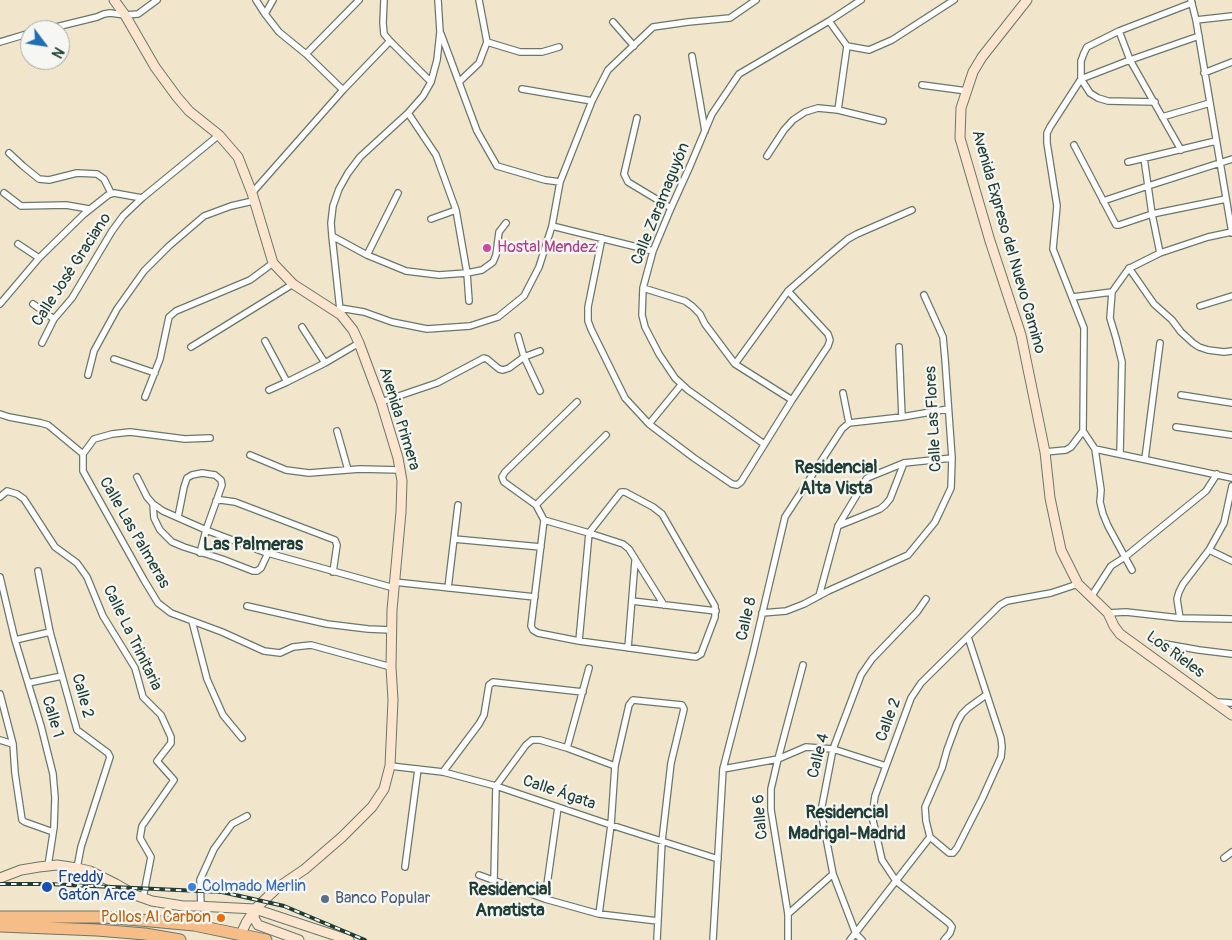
<!DOCTYPE html>
<html>
<head>
<meta charset="utf-8">
<style>
  body { margin:0 }
  #map { position:relative; width:1232px; height:940px; overflow:hidden; background:#f1e5cc; font-family:Pangolin,sans-serif }
  canvas { display:block }
  .north { position:absolute; left:20px; top:20px; width:50px; height:50px; box-sizing:border-box; background:#f6f6f2; border:1px solid #a0aca6; border-radius:50%; rotate:121deg; font-size:14px; font-weight:700; line-height:20px; text-align:center; color:#1f3d34 }
  .north::after { content:''; display:block; margin:auto; width:18px; height:22px; background:#1f6fb2; clip-path:polygon(50% 0,100% 100%,50% 72%,0 100%) }
</style>
</head>
<body>
<div id="map">
<canvas width="1232" height="940"></canvas>
<div class="north">N</div>
</div>
<script>
const context = document.querySelector('canvas').getContext('2d');
context.lineJoin = 'round';
const poly = rows => new Path2D(rows.map(r => 'M' + r).join(''));
function strokePath(path, color, width, dash) { context.strokeStyle = color; context.lineWidth = width; context.lineCap = dash ? 'butt' : 'round'; context.setLineDash(dash || []); context.stroke(path); }
function label(font, color, halo, rows, align = 'center') {
  context.font = font + ' Pangolin,sans-serif'; context.lineWidth = 4.5; context.setLineDash([]); context.textBaseline = 'middle'; context.strokeStyle = halo; context.fillStyle = color; for (const [text, x, y, turn = 0] of rows) {
    context.save(); context.translate(x, y); context.rotate((+turn || 0) * Math.PI / 180); context.textAlign = isNaN(turn) ? turn : align; if (halo) context.strokeText(text, 0, 0); context.fillText(text, 0, 0); context.restore();
  }
}
const street = poly([
  [256,0,265,14,279,32,306,54,343,90],
  [384,0,383,23,384,34,390,41,431,82],
  [1191,0,1196,20,1232,233],
  [265,14,273,0],
  [1196,20,1232,16],
  [829,21,847,46,869,50,892,40,954,0],
  [613,22,634,46],
  [44,30,97,17,104,14,110,13,125,15,138,14,157,0],
  [1119,31,1130,60,1181,150],
  [441,34,477,131,497,166,545,180,560,182],
  [0,42,30,33],
  [487,42,520,52,542,52,559,47],
  [847,46,838,110,883,121],
  [306,54,359,0],
  [692,56,705,131],
  [1204,73,1232,62],
  [459,82,479,63,487,42,479,0],
  [922,85,967,91],
  [522,89,592,101],
  [1155,102,1108,101,1098,98,1090,93,1081,79,1081,61,1084,53,1087,47,1119,31,1192,3],
  [408,113,436,155,456,210,467,273,469,301],
  [1162,117,1210,103],
  [637,118,624,174,628,182,671,208],
  [1074,145,1116,225,1119,225,1152,214,1226,199],
  [9,153,23,166,39,179,49,180,77,173,97,174,104,179,111,193],
  [767,156,784,130,793,120,805,112,818,108,838,110],
  [1144,158,1152,214,1160,253],
  [1128,162,1216,141],
  [4,193,21,206,66,205,89,209],
  [252,193,343,90,390,41],
  [1103,201,1148,186,1232,159],
  [431,219,456,210],
  [552,226,653,251],
  [332,236,367,255,406,271,439,275,467,273,482,270,489,265,493,262,496,255,499,232,506,223],
  [602,238,588,307,588,321,591,329,625,398,649,424,694,458,732,484,737,485,741,482,792,400,828,346,830,340,828,334,788,291],
  [18,244,39,258],
  [367,255,398,193],
  [1129,268,1154,304,1172,320,1181,332,1193,343,1199,347,1208,350,1224,352,1232,351],
  [643,288,685,301,692,306,700,314,705,324,735,364,792,400],
  [1073,297,1112,292],
  [0,304,39,258,84,214,108,195,114,193,142,198],
  [33,304,54,319],
  [1200,306,1232,296],
  [340,308,364,312,392,322,427,329,470,326,498,317,524,296,539,267,552,226,560,182,592,101,608,70,653,27,688,22,730,18,756,0],
  [340,310,332,236,331,223,333,206,339,189,348,173,360,157,408,113,423,96,431,82,437,60,440,32,438,0],
  [302,327,325,363],
  [518,336,524,357,540,391],
  [265,341,287,382,325,363,359,343],
  [42,343,54,319,72,298,112,231,123,216,142,198,219,135],
  [191,347,293,284],
  [899,347,902,417],
  [114,359,155,373],
  [735,364,788,291,829,255,848,239,857,234,912,210],
  [88,375,94,351,117,309,144,271,169,246,204,216,231,206,253,201],
  [269,390,287,382],
  [843,393,849,423],
  [1181,395,1232,403],
  [145,397,160,359,169,317,176,311,250,280,273,263],
  [381,402,437,383,484,358,487,359,499,369,503,370,509,368,524,357,540,351],
  [577,402,505,472,502,477,504,482,536,505,544,520,589,533,623,544,629,549,664,605],
  [0,414,9,417,41,423,48,425,83,454],
  [649,424,681,385],
  [1176,427,1232,435],
  [337,431,348,470],
  [210,438,185,439,130,432,112,434,94,439,83,454,83,471,144,580,158,603,171,613,222,632,264,651,280,653,293,647,311,645,391,667],
  [764,444,688,390,675,378,659,354,645,327,642,315,643,288,653,251,671,208,690,166,712,114,739,74,829,21,861,0],
  [1095,449,1232,478],
  [1045,452,1066,450,1071,447,1083,431],
  [1120,454,1122,362,1116,338,1110,318,1112,292,1127,271,1132,267,1160,253,1208,237,1232,232],
  [250,455,286,470,309,473,360,469,400,470],
  [1145,459,1160,343],
  [137,477,147,497,153,504,163,511,206,530,264,552,394,588],
  [0,497,7,491,17,494,24,499,55,547,77,563,87,577,103,616,135,668,143,697,161,715,171,737,171,743,157,761,174,780,142,826,140,838,151,857,143,898],
  [216,501,221,500,235,502,335,540,337,545,333,572],
  [153,504,154,518,160,530,172,542,184,547,222,559,253,571,257,571,261,568,268,553],
  [536,505,606,435],
  [178,517,184,487,187,478,192,475,202,473,215,475,221,480,222,485,206,530,200,553],
  [544,520,531,626,533,630,538,633,579,641,696,657,701,654,715,617,715,606,662,514,653,507,625,492,621,492,589,533,579,641],
  [838,526,880,509,885,505,890,499,904,463],
  [454,539,541,547],
  [1209,550,1232,561],
  [1132,570,1108,526,1103,514,1100,502,1101,490,1095,449,1083,431,1084,328,1053,249,1057,206,1047,143,1047,133,1050,127,1081,79,1130,60,1199,36],
  [38,571,50,632,77,730,108,753,110,757,81,847,77,868],
  [0,577,15,640,41,726,53,774,55,798,54,827,48,866],
  [394,582,535,597],
  [448,588,458,505],
  [819,596,838,526,867,478,904,463,952,458],
  [1091,597,1111,566,1125,557,1206,491,1217,474],
  [632,601,716,611],
  [247,606,327,624,368,629,391,630],
  [762,613,786,611,804,604,828,591,908,555,935,522,951,488,952,458,945,359,943,337,924,295],
  [1108,613,1126,612,1180,618,1232,619],
  [1180,618,1177,599,1179,592,1183,584,1209,550,1224,523,1232,486],
  [192,621,207,679,223,715,242,738],
  [968,637,1001,738,1002,747,1001,757,982,799,957,848,953,853,949,853,930,837,926,821,925,807,942,768,947,750,957,723,962,714,968,708,986,695],
  [15,640,50,632],
  [1154,642,1199,650,1232,654],
  [628,648,635,561],
  [28,683,62,676],
  [0,694,13,744,15,773,22,820,25,822,53,832],
  [1217,702,1232,703],
  [0,740,13,744],
  [567,748,589,668],
  [390,766,443,772,496,786,611,825,718,859],
  [723,769,778,759,806,747,833,749,886,766],
  [443,772,479,724,484,715,489,685,493,682,583,692],
  [1224,858,1232,852],
  [405,867,418,769],
  [479,875,545,899,599,914,658,921],
  [494,880,496,786,526,745,532,740,540,740,567,748,615,766],
  [545,899,558,807],
  [201,906,200,880,214,849,232,824,247,816],
  [599,914,611,825,615,766,629,705,633,700,682,705,684,709,671,763,662,841,657,940],
  [788,914,833,874],
  [713,940,723,769,753,653,785,517,842,429,849,423,902,417,948,409],
  [788,940,788,914,771,810,771,789,778,759,803,665],
  [850,940,930,837],
  [862,940,856,934,833,874,821,811,833,749,861,675,872,659,917,612,926,599],
  [944,940,950,933,952,927,949,923,896,881,882,860,872,816,875,796,911,698,921,683,1000,605,1007,601,1051,593,1078,584]
]);
const secondary = poly([
  [114,0,125,15,155,67,177,97,189,111,219,135,238,157,252,193,273,263,293,284,341,315,353,330,359,343,381,402,398,458,402,481,401,512,392,610,391,667,393,700,390,766,384,789,372,807,342,837,305,869,277,888,255,909,246,923,241,934],
  [1027,0,982,57,973,72,961,108,960,138,990,241,1021,335,1045,452,1050,498,1061,550,1078,584,1108,613,1114,626,1120,634,1232,715],
  [0,878,21,870,39,867,57,865,77,868,90,871,116,884,135,895,152,901,183,906,196,906,255,909,349,940],
  [255,909,254,918,258,925,299,940]
]);
const highway = poly([
  [0,917,103,917,140,920,194,925,266,940],
  [0,926,97,930,145,934,180,940]
]);
const rail = poly([
  [0,884,47,884,222,892,284,906,365,940]
]);
const markers = [
  [487,248,5,"#d1479c"],
  [47,887,6,"#1a4fb4"],
  [192,887,5,"#3f7fe0"],
  [325,899,5,"#5c6f8a"],
  [221,918,5,"#e8710a"]
];
const streetNames = [
  ["Calle Zaramaguyón",661,204,-68],
  ["Avenida Expreso del Nuevo Camino",1008,242,74],
  ["Calle José Graciano",72,270,-57],
  ["Avenida Primera",399,419,73],
  ["Calle Las Flores",934,419,-93],
  ["Calle Las Palmeras",134,533,60],
  ["Calle 8",747,619,-77],
  ["Calle La Trinitaria",132,638,64],
  ["Los Rieles",1175,655,36],
  ["Calle 2",82,696,75],
  ["Calle 1",52,717,74],
  ["Calle 2",889,720,-70],
  ["Calle 4",819,756,-76],
  ["Calle Ágata",559,793,19],
  ["Calle 6",761,817,-95]
];
const hotelNames = [
  ["Hostal Mendez",497,248]
];
const transitNames = [
  ["Freddy",58,878],
  ["Gatón Arce",58,896]
];
const shopNames = [
  ["Colmado Merlin",202,887]
];
const serviceNames = [
  ["Banco Popular",335,899]
];
const foodNames = [
  ["Pollos Al Carbon",211,918]
];
const neighbourhoodNames = [
  ["Residencial",836,468],
  ["Alta Vista",836,489],
  ["Las Palmeras",253,545],
  ["Residencial",847,813],
  ["Madrigal-Madrid",847,834],
  ["Residencial",510,890],
  ["Amatista",510,911]
];
strokePath(street, '#687869', 8);
strokePath(secondary, '#687869', 11);
strokePath(highway, '#687869', 13);
strokePath(street, '#fff', 5.5);
strokePath(secondary, '#fce5cf', 9);
strokePath(highway, '#f7bd88', 11);
strokePath(rail, '#1f3d34', 4);
strokePath(rail, '#f6f6f2', 2, [5.5]);
for (const [x, y, r, color] of markers) { const dot = new Path2D(); dot.arc(x, y, r, 0, 2 * Math.PI); context.fillStyle = color; context.fill(dot); strokePath(dot, '#f6f6f2', 2); }
label('16px', '#1f3d34', '#f6f6f2', streetNames);
label('16px', '#b23c85', '#f6f6f2', hotelNames, 'left');
label('16px', '#164399', '#f6f6f2', transitNames, 'left');
label('16px', '#366cbe', '#f6f6f2', shopNames, 'left');
label('16px', '#4e5e75', '#f6f6f2', serviceNames, 'left');
label('16px', '#c56008', '#f6f6f2', foodNames, 'right');
label('bold 18px', '#1f3d34', '#f6f6f2', neighbourhoodNames);
</script>
</body>
</html>
